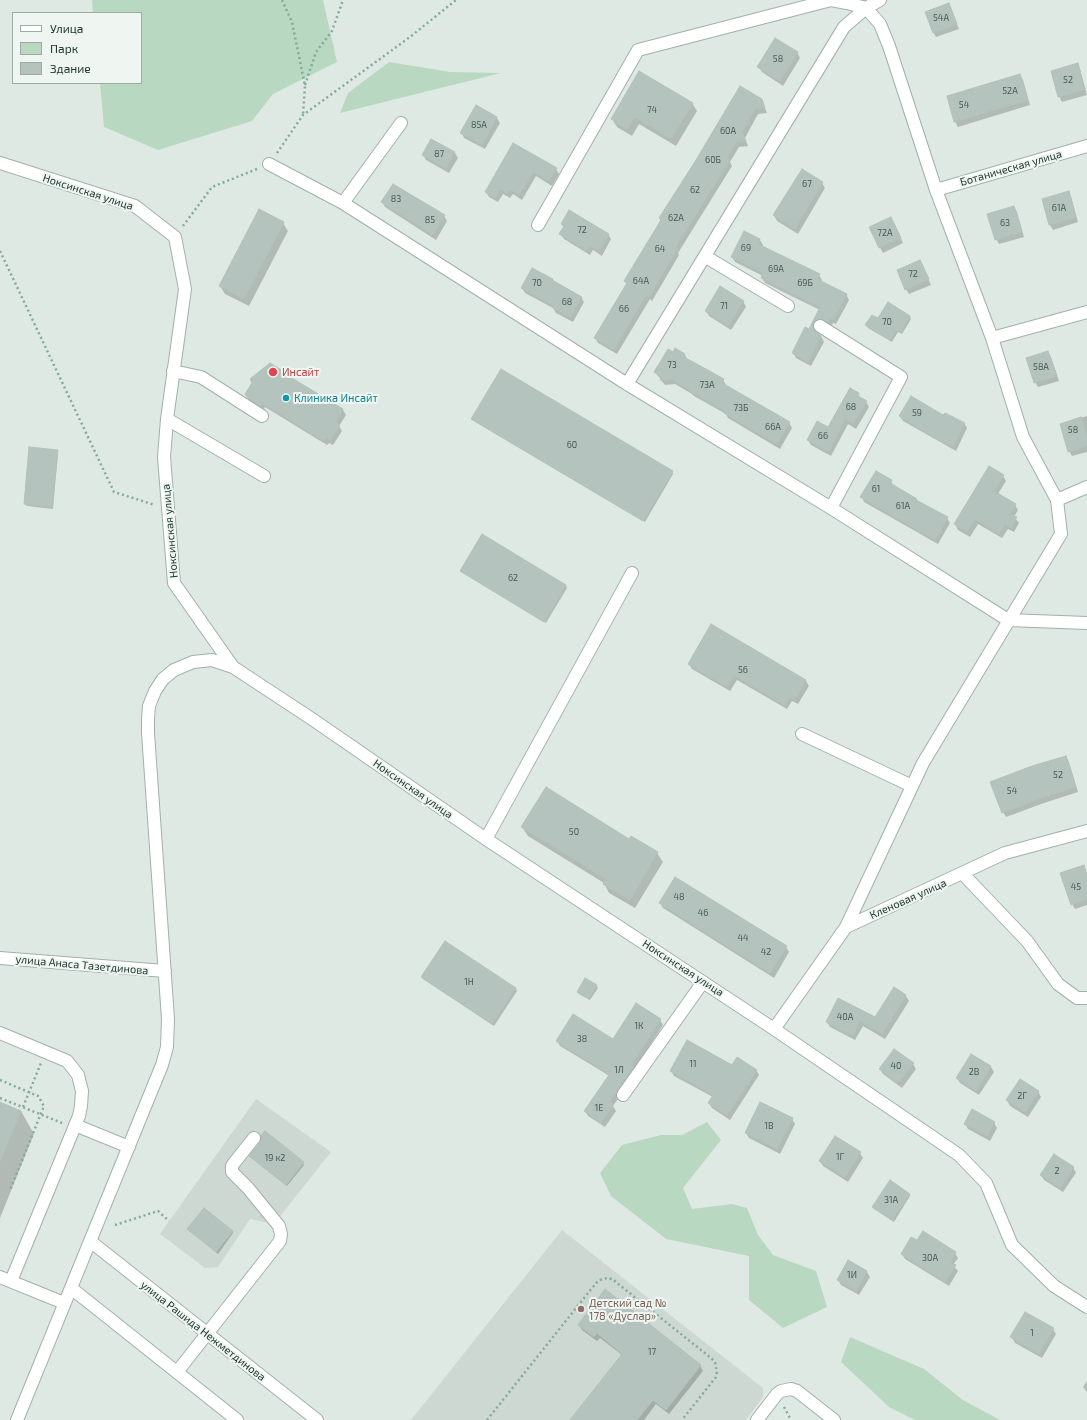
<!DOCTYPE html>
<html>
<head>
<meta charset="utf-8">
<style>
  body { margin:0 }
  #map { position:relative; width:1087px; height:1420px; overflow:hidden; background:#dfe9e4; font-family:"Exo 2",sans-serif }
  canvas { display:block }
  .legend { position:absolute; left:12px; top:12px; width:130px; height:72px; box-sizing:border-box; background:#eff6f2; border:1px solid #9daaa5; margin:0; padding:5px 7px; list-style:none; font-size:12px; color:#213731 }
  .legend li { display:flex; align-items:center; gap:8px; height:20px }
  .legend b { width:20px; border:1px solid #9daaa5 }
</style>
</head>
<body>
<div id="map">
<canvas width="1087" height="1420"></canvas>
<ul class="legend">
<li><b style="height:5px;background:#fff"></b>Улица</li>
<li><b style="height:11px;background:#b9d8c1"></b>Парк</li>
<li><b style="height:11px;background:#b4c3bd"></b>Здание</li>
</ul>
</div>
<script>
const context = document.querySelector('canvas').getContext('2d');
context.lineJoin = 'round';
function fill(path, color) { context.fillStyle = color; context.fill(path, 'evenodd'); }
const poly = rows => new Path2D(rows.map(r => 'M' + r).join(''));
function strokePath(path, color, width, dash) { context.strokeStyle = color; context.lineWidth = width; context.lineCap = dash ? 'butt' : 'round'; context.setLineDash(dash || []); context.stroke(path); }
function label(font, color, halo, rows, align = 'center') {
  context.font = font + ' "Exo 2",sans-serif'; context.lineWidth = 4; context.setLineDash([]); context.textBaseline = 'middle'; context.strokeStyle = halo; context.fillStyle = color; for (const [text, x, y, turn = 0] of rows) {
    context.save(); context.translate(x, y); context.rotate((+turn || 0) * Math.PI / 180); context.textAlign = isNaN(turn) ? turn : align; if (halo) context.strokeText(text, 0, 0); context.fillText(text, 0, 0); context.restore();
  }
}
const built = poly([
  [256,1099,331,1152,274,1224,250,1219,218,1267,205,1268,160,1234],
  [562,1230,763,1388,763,1397,746,1420,411,1420]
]);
const green = poly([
  [92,0,323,0,337,62,273,94,252,121,158,150,104,127,100,83,141,83,141,13,93,13],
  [389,62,450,72,501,73,340,113,348,93],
  [707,1122,721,1140,683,1188,692,1209,732,1204,747,1208,758,1235,773,1255,816,1271,827,1307,783,1328,749,1300,749,1256,666,1239,611,1196,600,1173,622,1145,661,1135,682,1135],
  [850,1337,924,1369,963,1400,1000,1420,915,1420,889,1407,841,1362]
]);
const shadow = poly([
  [949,4,959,29,936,37,933,32],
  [797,52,800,58,783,86,762,72,759,67],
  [1077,64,1080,70,1087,95,1062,102,1059,96],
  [1020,75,1023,80,1030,105,958,127,955,122],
  [761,99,767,113,758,114,745,138,748,146,739,147,730,162,732,166,678,253,679,255,652,301,650,299,617,354,598,343,595,338,627,284,626,281],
  [692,103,697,111,676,146,639,124,632,136,617,127,612,119],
  [476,107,497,118,500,123,485,149,464,138,462,133],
  [431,140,455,153,458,158,449,173,426,160,423,155],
  [514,144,556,169,559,174,552,186,536,176,522,200,513,194,510,198,503,194,498,202,489,197,486,192],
  [802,170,822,183,825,188,798,234,777,221,774,215],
  [1068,192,1071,197,1078,222,1053,230,1050,225,1043,200],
  [382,202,444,216,447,221,436,240,385,207],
  [1014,207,1017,212,1024,237,999,244,996,239],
  [283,223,288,231,249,306,225,294,220,286],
  [894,223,903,243,883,253,880,248],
  [562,224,608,234,611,239,602,256,593,250,590,255,564,239,561,234,564,228],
  [745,232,760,240,763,245,762,247,819,275,822,280,821,282,846,294,849,300,836,324,833,323,831,327,816,328,815,332,821,336,824,342,811,366,796,358,793,353,809,330,820,310,765,283,762,278,763,276,735,262,732,257],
  [920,261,931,285,909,294,906,289],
  [552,279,553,281,581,297,584,302,573,322,556,313,553,308,525,293,522,288],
  [743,301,746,307,731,330,709,316,706,311],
  [910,316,911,319,902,334,898,332,892,342,868,328,867,325,878,320],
  [1048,352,1051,357,1059,381,1038,387,1035,382],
  [685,355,688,361,723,380,726,385,789,423,792,428,780,449,728,418,726,414,694,396,692,394,675,384,665,385,655,372],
  [282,371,284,374,343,410,346,415,339,426,342,431,333,445,329,443,327,445,265,407,263,411,251,403,248,397],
  [858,394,861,400,866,402,869,407,856,429,848,424,831,456,811,445,808,440,828,428],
  [900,416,944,417,964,423,967,428,956,451,903,421],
  [1087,416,1087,452,1072,456,1069,451,1061,424],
  [473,419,672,471,673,474,645,522,474,421],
  [30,448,57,451,58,453,53,509,27,506,25,504],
  [1003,476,1006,481,998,494,1015,505,1018,510,1014,517,1019,523,1014,532,1008,529,1002,538,978,524,970,537,958,530,955,524],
  [891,481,894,487,916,499,918,502,947,518,950,523,938,544,864,502,862,497],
  [483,536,566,586,567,588,546,623,463,573,461,571],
  [711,626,806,681,809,686,798,704,792,701,787,709,737,680,730,691,692,669,689,664],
  [1066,757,1069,762,1078,792,1044,803,1006,817,1003,812],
  [522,827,630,840,657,853,663,862,635,908,609,893,604,883,528,836],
  [1083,866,1087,874,1087,905,1075,909,1072,904],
  [660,903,786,947,789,952,774,978,663,908],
  [422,977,516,988,517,991,494,1026,423,979],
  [596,986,598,988,590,1000,579,994,578,992],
  [894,989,906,996,909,1001,885,1039,863,1026,855,1040,830,1027,827,1022,876,1018],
  [660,1020,663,1025,634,1070,636,1073,613,1106,616,1111,605,1127,588,1116,585,1111,609,1077,608,1075,560,1046,557,1041,613,1041],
  [972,1055,991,1067,994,1072,979,1095,960,1083,957,1078],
  [913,1064,916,1069,902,1088,883,1074,880,1069],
  [733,1066,756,1070,759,1075,730,1120,712,1108,709,1103,713,1097,674,1076,671,1071],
  [1038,1091,1041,1097,1028,1117,1010,1106,1007,1100],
  [0,1103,21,1111,34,1134,0,1218],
  [792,1119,795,1124,780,1154,749,1138,746,1133],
  [994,1123,997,1128,990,1141,968,1129,965,1124],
  [860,1153,863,1158,848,1182,823,1166,820,1161],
  [252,1158,303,1163,304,1165,287,1186],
  [1073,1167,1076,1173,1063,1192,1044,1180,1041,1175],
  [909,1194,910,1196,894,1222,874,1209,873,1207],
  [189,1229,232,1231,233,1233,218,1254],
  [955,1253,958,1258,953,1265,958,1271,949,1286,905,1259,902,1254],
  [848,1262,867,1272,870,1277,859,1295,841,1285,838,1280],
  [605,1291,700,1366,703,1371,669,1414,656,1404,644,1420,571,1420,622,1355,600,1338,597,1341,582,1330,579,1325],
  [1053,1329,1056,1334,1042,1358,1015,1343,1012,1337],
  [1087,1381,1087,1392,1083,1387]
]);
const building = poly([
  [949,3,957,24,933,33,925,12,949,3],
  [775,38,798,52,780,81,757,67,775,38],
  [1078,63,1085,89,1058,97,1051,71,1078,63],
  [639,71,693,103,671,139,635,117,627,129,611,119,639,71],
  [1020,74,1028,100,954,122,947,96,1020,74],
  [740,86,762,99,765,108,755,109,742,132,746,141,736,142,727,158,730,160,675,248,677,249,658,282,649,297,646,295,614,350,594,338,627,283,624,281,661,220,659,218,696,160,740,86],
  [476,105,497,117,482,145,460,133,476,105],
  [431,139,455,152,446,168,422,155,431,139],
  [513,143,557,168,549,181,533,172,519,195,510,189,507,193,500,189,495,198,485,192,513,143],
  [802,169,823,182,795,229,773,215,802,169],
  [393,184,445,215,433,235,381,202,393,184],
  [1069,191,1076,217,1049,225,1042,199,1069,191],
  [1014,206,1022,232,995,240,987,214,1014,206],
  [259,209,284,222,244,299,219,286,259,209],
  [569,210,609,234,599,251,590,246,587,251,559,234,564,226,561,224,569,210],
  [891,217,901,238,879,248,869,227,891,217],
  [744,231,760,239,758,244,820,274,817,279,847,294,833,320,830,318,828,322,820,319,816,320,813,322,813,326,814,330,821,336,808,362,792,353,805,327,809,329,820,307,761,278,763,273,731,257,744,231],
  [920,260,929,279,905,290,897,270,920,260],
  [532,268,553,279,552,280,582,297,570,317,552,307,553,305,521,288,532,268],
  [720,286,744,301,728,326,705,311,720,286],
  [888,302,910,316,901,332,896,330,890,340,865,325,872,315,878,318,888,302],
  [675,348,685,354,684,357,724,379,722,383,790,422,777,444,724,413,725,411,690,391,690,390,672,379,661,381,660,376,654,372,668,349,673,352,675,348],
  [1048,351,1057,376,1034,383,1026,358,1048,351],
  [270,363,283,371,282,372,343,409,336,422,340,425,330,440,326,438,324,441,262,403,260,406,247,397,245,394,252,383,250,379,270,363],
  [501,369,673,471,643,521,471,419,501,369],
  [850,388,859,393,858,396,867,401,853,424,845,419,829,452,807,440,817,421,828,427,850,388],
  [911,396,943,415,945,413,965,423,953,447,933,437,899,416,911,396],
  [1081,417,1087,436,1087,446,1068,452,1060,424,1081,417],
  [29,447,58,450,52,507,24,504,29,447],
  [989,466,1004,475,994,491,1016,504,1010,514,1017,517,1011,528,1005,524,999,534,975,519,967,532,954,524,989,466],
  [876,471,892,480,890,483,917,499,916,500,948,517,935,540,860,497,876,471],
  [482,534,566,585,544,622,460,571,482,534],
  [711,624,806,680,795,700,789,697,784,705,734,675,727,687,688,664,711,624],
  [1066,756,1076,787,1041,798,1002,813,990,782,1032,766,1066,756],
  [546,787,629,839,631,836,658,852,630,900,603,884,606,879,521,827,546,787],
  [1084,865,1087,875,1087,899,1071,905,1060,873,1084,865],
  [675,877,787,946,770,973,659,903,675,877],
  [445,941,516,988,492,1024,421,977,445,941],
  [585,978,597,985,589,999,577,992,585,978],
  [894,987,906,995,882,1034,860,1021,853,1036,826,1022,838,998,875,1017,894,987],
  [636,1003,661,1019,631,1065,633,1067,609,1102,613,1105,601,1123,584,1111,609,1075,605,1073,606,1072,556,1041,573,1014,613,1039,636,1003],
  [687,1040,732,1065,737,1057,757,1070,727,1115,708,1103,713,1095,670,1071,687,1040],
  [894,1049,914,1063,898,1083,879,1069,894,1049],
  [971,1054,991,1066,976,1091,956,1078,971,1054],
  [1020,1079,1039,1091,1025,1112,1006,1100,1020,1079],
  [0,1102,21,1111,0,1162,0,1102],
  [760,1102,793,1118,777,1149,745,1133,760,1102],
  [972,1109,995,1122,987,1136,964,1124,972,1109],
  [265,1131,304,1162,286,1185,249,1156,260,1143,261,1136,265,1131],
  [835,1136,861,1152,845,1177,819,1161,835,1136],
  [1054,1154,1074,1167,1060,1188,1040,1175,1054,1154],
  [890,1180,910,1194,892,1220,872,1207,890,1180],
  [204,1208,233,1231,216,1252,187,1229,204,1208],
  [923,1231,956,1252,950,1262,956,1265,945,1282,901,1254,911,1237,917,1240,923,1231],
  [848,1260,867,1271,856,1291,837,1280,848,1260],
  [605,1289,701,1365,666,1410,653,1400,637,1420,570,1420,622,1354,597,1333,594,1337,578,1325,605,1289],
  [1025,1312,1054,1328,1039,1354,1010,1337,1025,1312]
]);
const path = poly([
  [282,0,292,22,305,86,303,115],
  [305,85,316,52,332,31,343,0],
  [277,153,303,115,410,37,456,0],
  [183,226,212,187,257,169],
  [0,251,114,492,155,505],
  [0,1080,38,1096,44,1106,10,1190],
  [0,1098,62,1123],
  [23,1107,41,1063],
  [115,1225,158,1211,169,1221],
  [784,1407,791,1420],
  [487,1420,596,1283,600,1280,607,1278,612,1279,711,1358,715,1362,717,1372,716,1377,682,1420]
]);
const minor = poly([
  [0,163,135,206,175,237,185,289,167,419,164,457,174,583,233,667,312,719,486,839,774,1029,959,1155,986,1183,1012,1245,1054,1286,1087,1307],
  [269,164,343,203,627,384,831,508,1008,620,1087,623],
  [936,190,1087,146],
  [343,203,401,123],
  [538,225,638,50,831,0,847,3,866,8,880,24,889,46,936,190,992,338,1023,437,1057,500,1061,534,923,763,846,927],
  [706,257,788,306],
  [820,326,901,377,831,508],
  [992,338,1087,312],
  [173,371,201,377,262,416],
  [627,384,844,27,866,8,880,0],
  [167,419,264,476],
  [1057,500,1087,487],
  [802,734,912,786],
  [486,839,632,573],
  [963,874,1027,941,1058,984,1077,998,1087,998],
  [0,958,165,971],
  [774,1029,846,927,1005,853,1087,831],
  [0,1033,67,1061,78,1075,82,1091,81,1106,79,1116,11,1281],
  [623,1095,703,982],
  [75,1125,129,1147],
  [90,1241,317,1420],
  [0,1277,64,1303],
  [71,1288,237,1420],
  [177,1372,280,1241,281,1234,279,1226,248,1188,232,1172,232,1166,234,1163,254,1138],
  [17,1420,162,1065,167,1047,168,1019,148,733,148,719,149,706,155,691,163,679,174,670,193,662,212,660,233,667],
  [757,1420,777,1394,781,1391,791,1389,797,1391,834,1420]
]);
const markers = [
  [273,372,5,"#e0444e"],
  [286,398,4,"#0f9aa8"],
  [581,1309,4,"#8d6e63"]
];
const numberNames = [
  ["54А",941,18],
  ["58",778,59],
  ["52",1068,80],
  ["52А",1010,91],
  ["54",964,105],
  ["74",652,110],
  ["85А",479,125],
  ["60А",728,131],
  ["87",439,154],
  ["60Б",713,160],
  ["67",807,184],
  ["62",695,190],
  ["83",396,199],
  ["61А",1059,208],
  ["62А",676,218],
  ["85",430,220],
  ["63",1005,223],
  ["72",582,230],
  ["72А",885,233],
  ["69",746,248],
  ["64",660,249],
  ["69А",776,269],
  ["72",913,274],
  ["64А",641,281],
  ["70",537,283],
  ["69Б",805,283],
  ["68",567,302],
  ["71",724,306],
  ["66",624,309],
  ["70",887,322],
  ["73",672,365],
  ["58А",1041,367],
  ["73А",707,385],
  ["68",851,407],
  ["73Б",741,408],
  ["59",917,413],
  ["66А",773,427],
  ["58",1073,430],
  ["66",823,436],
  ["60",572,445],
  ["61",876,489],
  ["61А",903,506],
  ["62",513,578],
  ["56",743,670],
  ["52",1058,775],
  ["54",1012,791],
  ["50",574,832],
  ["45",1076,887],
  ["48",679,897],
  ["46",703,913],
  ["44",743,938],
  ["42",766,952],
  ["1Н",469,982],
  ["40А",845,1017],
  ["1К",639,1026],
  ["38",582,1039],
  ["11",693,1064],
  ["40",896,1066],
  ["1Л",619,1070],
  ["2В",974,1072],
  ["2Г",1022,1096],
  ["1Е",599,1108],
  ["1В",769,1126],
  ["1Г",840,1157],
  ["19 к2",275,1158],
  ["2",1057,1171],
  ["31А",891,1200],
  ["30А",930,1258],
  ["1И",852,1275],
  ["1",1032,1333],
  ["17",652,1352]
];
const streetNames = [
  ["Ботаническая улица",1011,168,-16],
  ["Ноксинская улица",88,192,18],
  ["Ноксинская улица",170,531,-95],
  ["Ноксинская улица",413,789,35],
  ["Кленовая улица",908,899,-24],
  ["улица Анаса Тазетдинова",82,965,5],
  ["Ноксинская улица",683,968,33],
  ["улица Рашида Нежметдинова",203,1331,38]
];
const healthNames = [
  ["Инсайт",282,372]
];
const cultureNames = [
  ["Клиника Инсайт",294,398]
];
const educationNames = [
  ["Детский сад №",589,1303],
  ["178 «Дуслар»",589,1316]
];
fill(built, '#cdd8d3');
fill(green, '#b9d8c1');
fill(shadow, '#0003');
fill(building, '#b4c3bd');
strokePath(building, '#b2c1bb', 1);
strokePath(minor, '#a2b0ab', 14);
strokePath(path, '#82aa9d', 2.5, [2, 3]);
strokePath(minor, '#fff', 12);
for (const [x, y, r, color] of markers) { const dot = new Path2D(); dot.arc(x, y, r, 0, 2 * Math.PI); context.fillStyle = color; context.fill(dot); strokePath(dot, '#eff6f2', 1.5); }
label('9px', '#465a54', null, numberNames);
label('11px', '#213731', '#eff6f2', streetNames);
label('11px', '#be3a42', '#eff6f2', healthNames, 'left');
label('11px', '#0d838f', '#eff6f2', cultureNames, 'left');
label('11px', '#785e54', '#eff6f2', educationNames, 'left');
</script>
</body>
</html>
